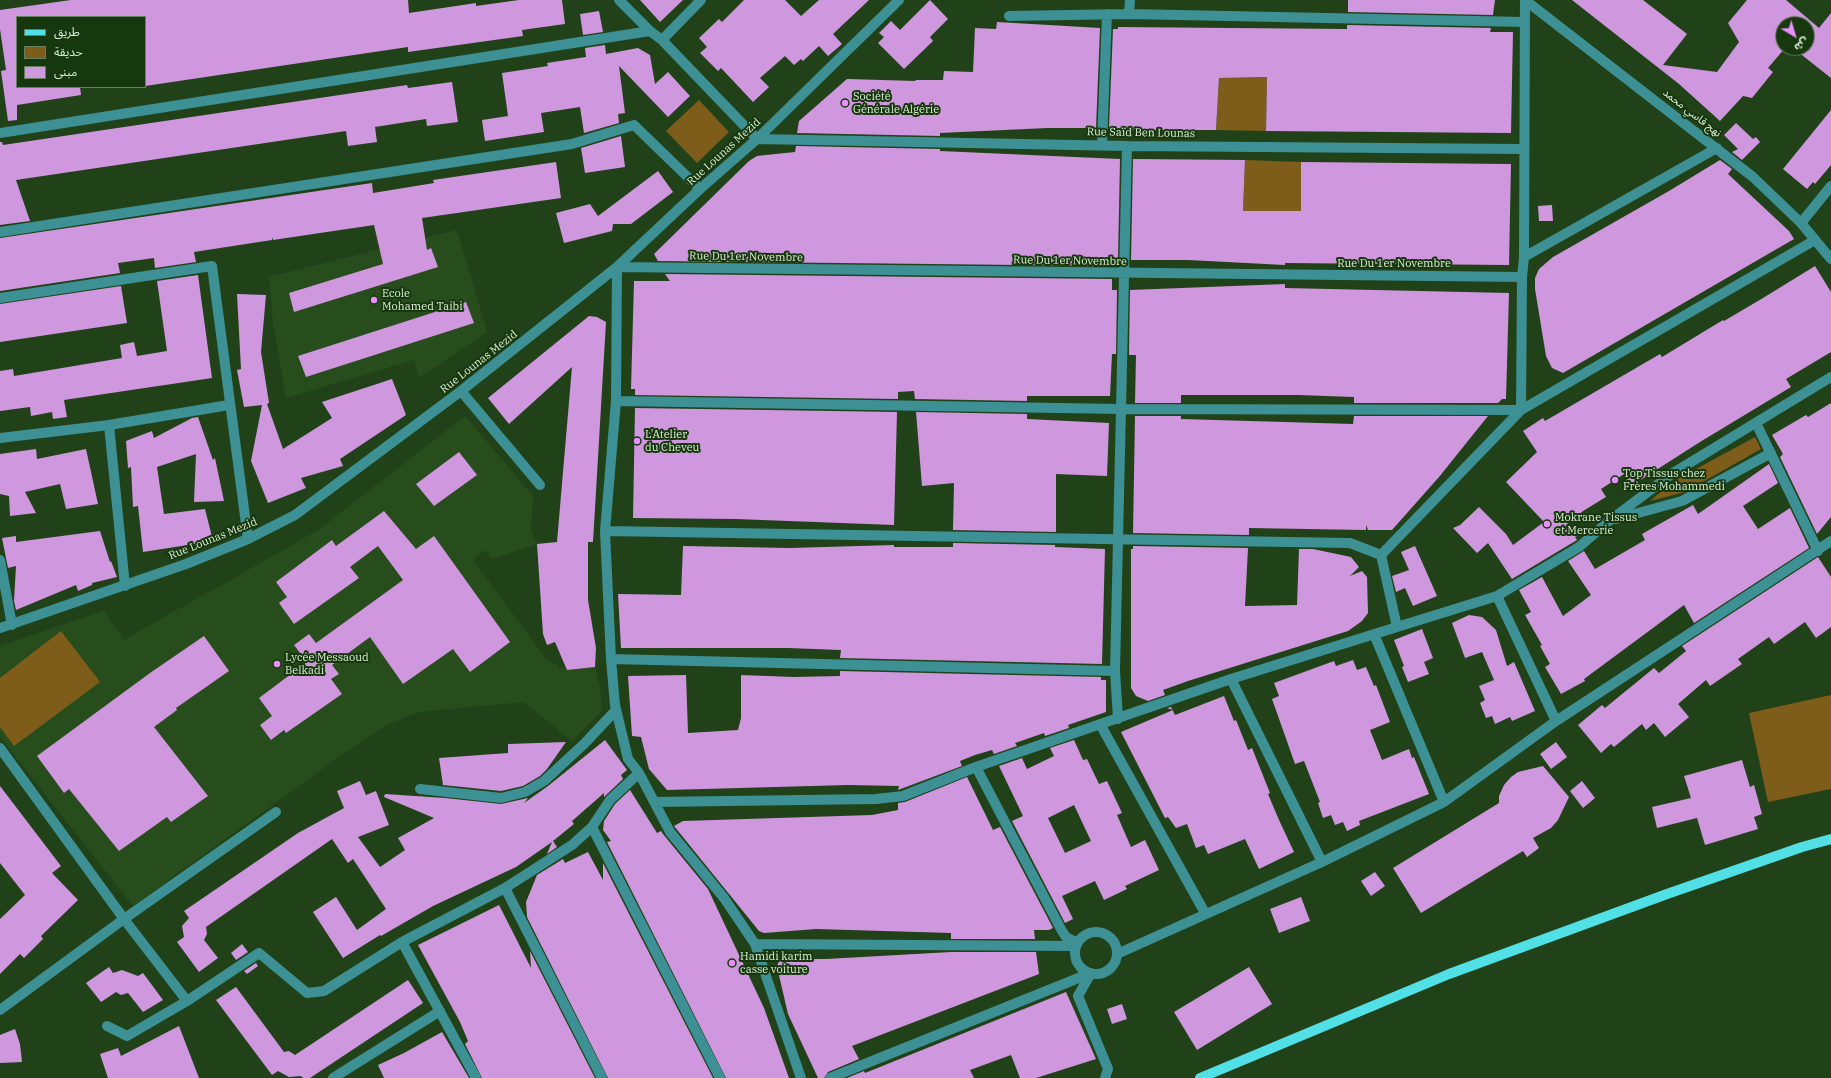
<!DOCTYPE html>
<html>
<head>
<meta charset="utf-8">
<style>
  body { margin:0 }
  #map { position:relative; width:1831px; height:1078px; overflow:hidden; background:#214219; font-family:"IBM Plex Serif","Noto Sans Arabic",serif }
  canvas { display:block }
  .legend { position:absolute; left:16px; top:16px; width:130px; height:72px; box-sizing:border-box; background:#17370e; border:1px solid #65805e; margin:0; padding:5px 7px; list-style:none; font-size:12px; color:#daeed5 }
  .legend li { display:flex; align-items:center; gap:8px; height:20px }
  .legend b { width:20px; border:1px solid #65805e }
  .north { position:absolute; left:1775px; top:16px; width:40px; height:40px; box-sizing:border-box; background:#17370e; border:1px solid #65805e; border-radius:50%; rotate:142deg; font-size:11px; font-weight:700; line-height:16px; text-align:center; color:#daeed5 }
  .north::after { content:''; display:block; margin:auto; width:14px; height:18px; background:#e98efe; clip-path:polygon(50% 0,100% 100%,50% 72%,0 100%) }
</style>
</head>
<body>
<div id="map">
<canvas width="1831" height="1078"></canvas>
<ul class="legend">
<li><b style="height:5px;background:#52e0e7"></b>طريق</li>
<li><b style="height:11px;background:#7e5c1a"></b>حديقة</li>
<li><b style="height:11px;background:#cf97dd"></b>مبنى</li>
</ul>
<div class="north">ش</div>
</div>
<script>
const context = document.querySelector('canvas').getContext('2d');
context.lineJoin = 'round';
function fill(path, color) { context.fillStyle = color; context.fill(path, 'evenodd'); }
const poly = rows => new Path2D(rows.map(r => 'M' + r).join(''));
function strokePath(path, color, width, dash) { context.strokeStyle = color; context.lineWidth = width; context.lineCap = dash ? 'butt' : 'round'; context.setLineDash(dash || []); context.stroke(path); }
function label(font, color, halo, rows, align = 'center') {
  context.font = font + ' "IBM Plex Serif","Noto Sans Arabic",serif'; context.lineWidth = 4; context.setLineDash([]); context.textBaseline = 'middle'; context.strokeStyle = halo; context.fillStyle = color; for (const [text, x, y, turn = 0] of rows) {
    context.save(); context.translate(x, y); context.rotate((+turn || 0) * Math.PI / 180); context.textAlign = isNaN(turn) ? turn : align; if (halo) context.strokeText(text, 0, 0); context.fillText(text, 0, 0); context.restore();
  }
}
const built = poly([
  [457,230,487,332,419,378,414,360,286,398,273,322,269,277],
  [465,416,533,496,531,531,537,544,492,559,484,550,473,560,547,660,567,670,595,667,601,694,602,711,572,741,524,702,419,712,389,724,347,751,133,906,0,737,0,646,104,611,124,640,317,531]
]);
const green = poly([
  [1267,77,1266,131,1216,130,1219,78],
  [699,100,729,132,697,163,666,131],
  [1245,160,1301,162,1301,211,1243,211],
  [1755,437,1761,449,1685,492,1650,501,1672,482],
  [61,631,100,682,14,746,0,727,0,678],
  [1831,695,1831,789,1768,802,1749,713]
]);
const building = poly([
  [71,0,408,0,409,13,476,3,476,6,519,0,562,0,565,24,522,30,523,36,408,52,408,47,145,86,145,17,17,17,17,87,80,87,81,95,17,105,17,120,8,121,1,71,6,70,0,29,0,10],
  [640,0,683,0,660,22],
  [744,0,785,0,801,16,819,0,869,0,833,34,842,44,828,56,819,46,803,61,801,59,794,65,785,56,760,78,769,87,753,102,721,68,718,71,700,53,707,47,699,38,719,19,722,22],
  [930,0,948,19,930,37,933,41,904,69,878,43,884,37,879,33,891,21,900,30],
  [1348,0,1495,0,1493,15,1348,12],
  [1572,0,1643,0,1687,34,1663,65,1717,72,1739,42,1728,23,1747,0,1786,0,1819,28,1831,13,1831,78,1793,48,1807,48,1807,24,1783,24,1783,48,1785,48,1768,68,1773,72,1752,98,1743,96,1720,121,1679,84],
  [599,11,603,32,583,35,580,14],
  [997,22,1100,28,1096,128,1047,128,940,133,940,136,797,133,799,121,847,79,916,81,915,80,943,80,944,71,973,72,975,28,996,29],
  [1347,25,1491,28,1490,32,1513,32,1511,133,1266,131,1267,77,1219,78,1216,130,1117,130,1117,128,1109,128,1113,29,1118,29,1118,27,1347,29],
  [605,45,606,54,638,48,650,55,655,84,668,72,690,96,668,117,619,66,625,113,618,114,619,123,584,133,580,107,541,113,544,132,485,141,482,120,508,116,502,73,548,66,547,63,586,57,585,48],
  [452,82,458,122,427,126,426,119,375,127,377,142,348,146,346,131,16,180,30,221,0,225,0,142,2,142,3,145,407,85,408,88],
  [1831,110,1831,165,1815,184,1813,182,1807,189,1783,169],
  [1736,123,1753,139,1756,137,1760,142,1742,160,1732,152,1738,149,1724,135],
  [621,136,625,167,585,173,581,148],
  [796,146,940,149,940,151,1120,159,1118,260,1112,260,1112,266,658,261,654,254,749,161,757,156,766,155,795,152],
  [1133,159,1245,160,1243,211,1301,211,1301,162,1511,164,1509,265,1285,263,1285,265,1188,260,1131,260],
  [1720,160,1732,169,1728,174,1789,231,1794,239,1563,373,1552,368,1546,356,1535,289,1535,278,1539,269,1553,257,1669,191],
  [556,162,561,198,422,218,427,250,431,248,438,267,294,312,289,293,383,264,374,225,273,240,272,237,272,240,194,252,196,262,155,268,154,258,118,263,120,273,0,291,0,238,372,183,373,193,434,183,433,180],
  [658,171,673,192,631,224,613,224,612,231,564,243,556,213,590,204,598,216],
  [1552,205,1553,221,1539,221,1538,206],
  [1815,266,1831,292,1831,352,1786,379,1791,387,1700,442,1631,486,1624,474,1601,489,1606,497,1583,511,1567,524,1577,536,1575,537,1577,540,1512,579,1488,543,1477,553,1453,528,1460,525,1479,507,1506,534,1513,545,1544,522,1506,482,1537,452,1523,431,1543,418,1545,421,1660,354,1662,357,1723,320,1724,321,1763,298],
  [665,274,1112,279,1112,290,1117,290,1116,354,1112,354,1110,396,1027,396,1027,401,915,399,914,391,898,392,898,399,635,395,635,389,631,389,634,281,670,281],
  [198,275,212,378,64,400,67,417,53,419,52,412,31,416,30,407,0,411,0,371,13,369,14,376,122,358,120,345,134,342,137,356,167,351,157,281],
  [1285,284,1285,288,1509,293,1506,399,1502,399,1498,403,1354,403,1354,397,1298,395,1181,395,1181,403,1135,403,1136,355,1129,355,1130,290],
  [121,286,127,323,0,342,0,304],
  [237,294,266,295,261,352,269,403,267,404,283,449,332,418,322,402,392,379,406,415,340,459,343,466,301,478,306,488,268,503,251,461,262,405,244,407,237,370,241,369],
  [466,302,474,323,306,377,298,356],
  [589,316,597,317,606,322,593,542,588,542,588,600,596,648,595,667,567,670,555,642,547,645,543,634,537,544,557,542,572,367,509,424,488,398],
  [1831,403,1831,517,1817,534,1780,457,1783,454,1772,435,1806,415,1808,417],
  [635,408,897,412,894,525,736,519,633,518],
  [916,412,1027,414,1027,419,1109,423,1107,476,1056,474,1056,532,953,530,954,483,922,486],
  [1135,416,1181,416,1181,419,1353,424,1354,416,1488,416,1439,477,1392,530,1368,530,1366,525,1366,530,1249,528,1249,535,1133,533],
  [198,417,213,460,215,458,224,501,194,502,196,454,157,467,164,514,205,509,213,541,143,552,138,506,133,507,131,467,128,468,126,441,152,431,154,438,192,418],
  [36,449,37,459,86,449,98,504,66,509,60,484,25,492,36,513,10,516,9,496,0,494,0,454],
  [459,452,477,475,434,506,416,484],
  [1769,464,1778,483,1743,506,1758,529,1790,508,1809,548,1694,623,1684,605,1584,679,1585,681,1561,694,1545,667,1550,664,1540,646,1542,645,1525,615,1531,612,1519,590,1542,577,1563,616,1591,595,1568,561,1584,551,1595,569,1645,540,1642,534,1693,505,1698,514],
  [384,511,416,549,434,536,510,642,470,672,453,649,403,684,370,637,332,665,339,674,331,679,342,694,286,733,284,730,271,740,260,725,272,716,259,698,307,662,294,645,309,634,316,643,403,580,378,546,350,567,359,578,294,624,279,603,287,597,276,582,332,540,336,546],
  [100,531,110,562,111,561,117,577,92,583,92,585,78,591,76,585,16,610,14,601,16,566,8,568,2,538,16,536,16,542],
  [953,543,1055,545,1055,547,1105,549,1102,664,840,658,841,650,788,648,621,648,618,594,681,595,683,546,790,548,894,545,894,547,953,547],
  [1133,546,1248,548,1245,606,1297,605,1299,549,1313,549,1351,557,1359,567,1350,576,1362,571,1367,577,1368,613,1362,621,1348,631,1188,681,1163,690,1165,695,1148,701,1136,696,1131,688,1131,549,1133,549],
  [1415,546,1437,596,1413,606,1405,588,1396,592,1392,576,1409,570,1401,552],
  [1818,557,1831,577,1831,627,1816,638,1805,622,1774,644,1769,637,1738,659,1742,664,1710,686,1706,680,1678,704,1689,717,1665,737,1654,723,1646,730,1642,724,1614,747,1611,744,1601,753,1578,725,1602,705,1605,708,1654,668,1659,673,1686,651,1682,646],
  [1469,615,1482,617,1496,630,1507,666,1514,662,1535,711,1512,721,1510,717,1495,724,1492,716,1486,718,1480,703,1485,700,1479,686,1494,680,1482,652,1465,658,1452,623],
  [1422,629,1433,658,1424,662,1429,674,1408,682,1402,667,1404,666,1394,640],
  [204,636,229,671,176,708,177,710,154,727,208,796,171,822,167,817,119,851,69,789,64,793,37,756,150,673],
  [1353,660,1357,670,1366,667,1374,686,1376,685,1390,722,1370,730,1382,760,1409,749,1412,758,1414,757,1429,794,1359,821,1360,825,1347,831,1343,822,1335,825,1331,815,1323,818,1318,803,1320,802,1304,761,1295,764,1272,699,1279,696,1274,683,1334,661,1336,666],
  [840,671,1101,677,1101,680,1106,680,1106,712,1068,725,1069,728,1045,736,1044,733,1015,743,1017,746,994,754,992,750,975,755,960,761,962,766,898,790,899,786,848,785,667,790,649,769,641,737,632,736,628,676,686,675,688,733,738,730,741,718,741,675,793,677,840,676],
  [1224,696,1234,721,1236,720,1248,750,1252,748,1270,793,1268,794,1279,820,1294,852,1259,869,1245,839,1208,854,1204,845,1196,848,1187,824,1176,828,1168,817,1165,818,1121,732,1173,710,1167,708,1171,707,1175,715],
  [605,740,627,770,621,775,623,779,604,797,604,793,572,821,574,824,553,841,557,847,547,854,552,842,516,867,433,906,381,936,380,935,343,958,313,912,336,897,357,930,386,909,353,859,348,863,332,839,206,927,207,934,204,940,218,958,199,972,177,942,184,937,182,926,189,918,184,911,298,833,344,808,337,791,360,781,366,795,376,791,389,825,358,837,380,867,405,850,398,838,434,818,384,797,385,794,445,798,501,804,528,798,524,803,548,786],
  [1074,740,1083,760,1087,759,1099,784,1107,781,1122,813,1117,815,1131,847,1145,840,1159,870,1125,886,1127,889,1104,900,1095,881,1062,896,1073,919,1065,923,1012,821,1023,816,999,766,1022,758,1027,769,1054,756,1050,748],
  [1074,805,1091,841,1065,853,1048,818],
  [566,742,547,769,540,776,523,786,501,791,443,785,439,758,508,753,508,744],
  [1556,742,1567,757,1551,769,1540,754],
  [1742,760,1750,787,1754,785,1762,814,1754,817,1758,829,1705,845,1697,818,1657,828,1652,807,1691,798,1684,776],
  [1543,766,1569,797,1558,820,1551,828,1533,838,1539,848,1527,857,1523,851,1421,913,1393,868,1499,803,1499,796,1504,785,1511,777,1518,772],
  [967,777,993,830,1000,827,1053,928,1049,930,1034,930,1035,939,951,939,951,933,816,929,764,933,759,931,674,826,683,821,872,815,898,810,898,803,905,802],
  [1582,781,1595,798,1583,808,1570,791],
  [0,786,61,866,52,873,78,900,41,936,43,939,24,958,20,954,0,974,0,919,25,895,0,863],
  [630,790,657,833,661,831,663,834,708,889,764,1008,789,1078,726,1078,607,842,611,841,603,830,604,821,615,804],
  [588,852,603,880,603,863,713,1078,608,1078,527,917,526,902,537,875,563,859,565,863],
  [1375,872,1385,886,1371,896,1361,881],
  [1301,897,1310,921,1279,933,1270,909],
  [499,905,531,968,530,951,595,1078,482,1078,465,1044,468,1041,460,1022,418,945],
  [242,944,248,952,236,960,231,953],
  [951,952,1036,952,1039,974,852,1046,859,1059,828,1072,824,1078,818,1078,788,1014,778,971,777,966,779,961,785,959,826,959],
  [256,963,258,966,247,974,244,971],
  [109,967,113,973,122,970,138,976,143,973,163,1000,143,1012,128,993,121,995,116,992,101,1002,86,983],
  [1249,967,1272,1004,1197,1050,1174,1012],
  [408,980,423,1003,310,1078,303,1078,301,1076,289,1077,278,1071,272,1075,216,1000,236,987,284,1052,289,1051,295,1055],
  [1066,992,1096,1059,1036,1078,1020,1078,1011,1055,970,1070,974,1078,847,1078,864,1071,865,1073],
  [1122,1004,1127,1019,1112,1024,1107,1009],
  [179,1026,199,1078,108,1078,100,1054,118,1048,121,1056],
  [15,1029,20,1044,22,1062,0,1063,0,1035],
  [442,1032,469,1078,384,1078,378,1065,404,1053]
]);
const minor = poly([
  [619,0,650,31,662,40,757,139,1127,146,1523,149],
  [1525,0,1753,177,1801,223,1831,259],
  [1129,14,1130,0],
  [1009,16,1129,14,1524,22],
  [662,40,701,0],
  [0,133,650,31],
  [1102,144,1107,14],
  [1801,223,1831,186],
  [0,232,572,144,634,125,700,189],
  [1524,257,1717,148],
  [0,298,212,266,248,539],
  [461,391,540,485],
  [616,401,1121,409,1521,410,1815,240],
  [1756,423,1818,551],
  [109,425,125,586],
  [0,438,109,425,229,405],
  [1616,519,1682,501,1771,453],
  [605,531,1350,543,1381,555,1397,627,1231,679,976,767,903,796,876,799,654,802],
  [1381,555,1521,410,1522,277,1524,257,1525,0],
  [0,560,12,625],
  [1497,596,1556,721],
  [1397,627,1497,596,1579,547,1609,521,1673,473,1831,377],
  [0,628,186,564,248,539,295,515,461,391,617,267,700,189,757,139,899,0],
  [1374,634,1444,802],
  [611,659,1115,671],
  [1231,679,1322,862],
  [1118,719,1115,671,1127,146],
  [1100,724,1205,913],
  [0,748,124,919,187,1001],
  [976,767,1062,931,1066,937,1077,943],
  [420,789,501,798,525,792,544,781,584,744,616,710],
  [592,827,720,1078],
  [505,888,602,1078],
  '1075 953a21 21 0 1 1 42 0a21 21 0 1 1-42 0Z',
  [402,942,476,1078],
  [755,944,801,1078],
  [1076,946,755,944,724,898,670,832,639,773,628,759,615,705,611,659,605,531,616,401,617,267,1522,277],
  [1117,954,1322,862,1444,802,1556,721,1831,541],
  [1091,973,1078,996,1108,1069,1105,1078],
  [0,1010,124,919,276,812],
  [107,1026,127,1036,187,1001,259,953,307,993,324,991,402,942,505,888,572,845,592,827,610,800,639,773],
  [333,1078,440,1011],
  [830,1078,1091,973]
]);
const major = poly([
  [1200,1078,1449,974,1667,894,1802,847,1831,839]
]);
const markers = [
  [845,103,4,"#e98efe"],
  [374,300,4,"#e98efe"],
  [637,441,4,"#e98efe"],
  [1615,480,4,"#e98efe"],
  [1547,524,4,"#e98efe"],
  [277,664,4,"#e98efe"],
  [732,963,4,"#e98efe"]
];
const poiNames = [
  ["Société",853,97],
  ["Générale Algérie",853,110],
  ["Ecole",382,294],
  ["Mohamed Taibi",382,307],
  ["L'Atelier",645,435],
  ["du Cheveu",645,448],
  ["Top Tissus chez",1623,474],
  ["Frères Mohammedi",1623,487],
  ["Mokrane Tissus",1555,518],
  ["et Mercerie",1555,531],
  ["Lycée Messaoud",285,658],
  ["Belkadi",285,671],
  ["Hamidi karim",740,957],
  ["casse voiture",740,970]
];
const streetNames = [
  ["نهج قاسي محمد",1692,113,38],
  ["Rue Saïd Ben Lounas",1141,133,1],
  ["Rue Lounas Mezid",724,152,-42],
  ["Rue Du 1er Novembre",746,257,1],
  ["Rue Du 1er Novembre",1070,261,1],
  ["Rue Du 1er Novembre",1394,264],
  ["Rue Lounas Mezid",479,362,-38],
  ["Rue Lounas Mezid",213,539,-22]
];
fill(built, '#274d1d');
fill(green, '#7e5c1a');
fill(building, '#cf97dd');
strokePath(minor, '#3d9094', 10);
strokePath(major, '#52e0e7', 10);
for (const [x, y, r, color] of markers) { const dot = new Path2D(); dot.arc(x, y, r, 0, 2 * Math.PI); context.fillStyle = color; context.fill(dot); strokePath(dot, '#17370e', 1.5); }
label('11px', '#daeed5', '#17370e', poiNames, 'left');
label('11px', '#daeed5', '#17370e', streetNames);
</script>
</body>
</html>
